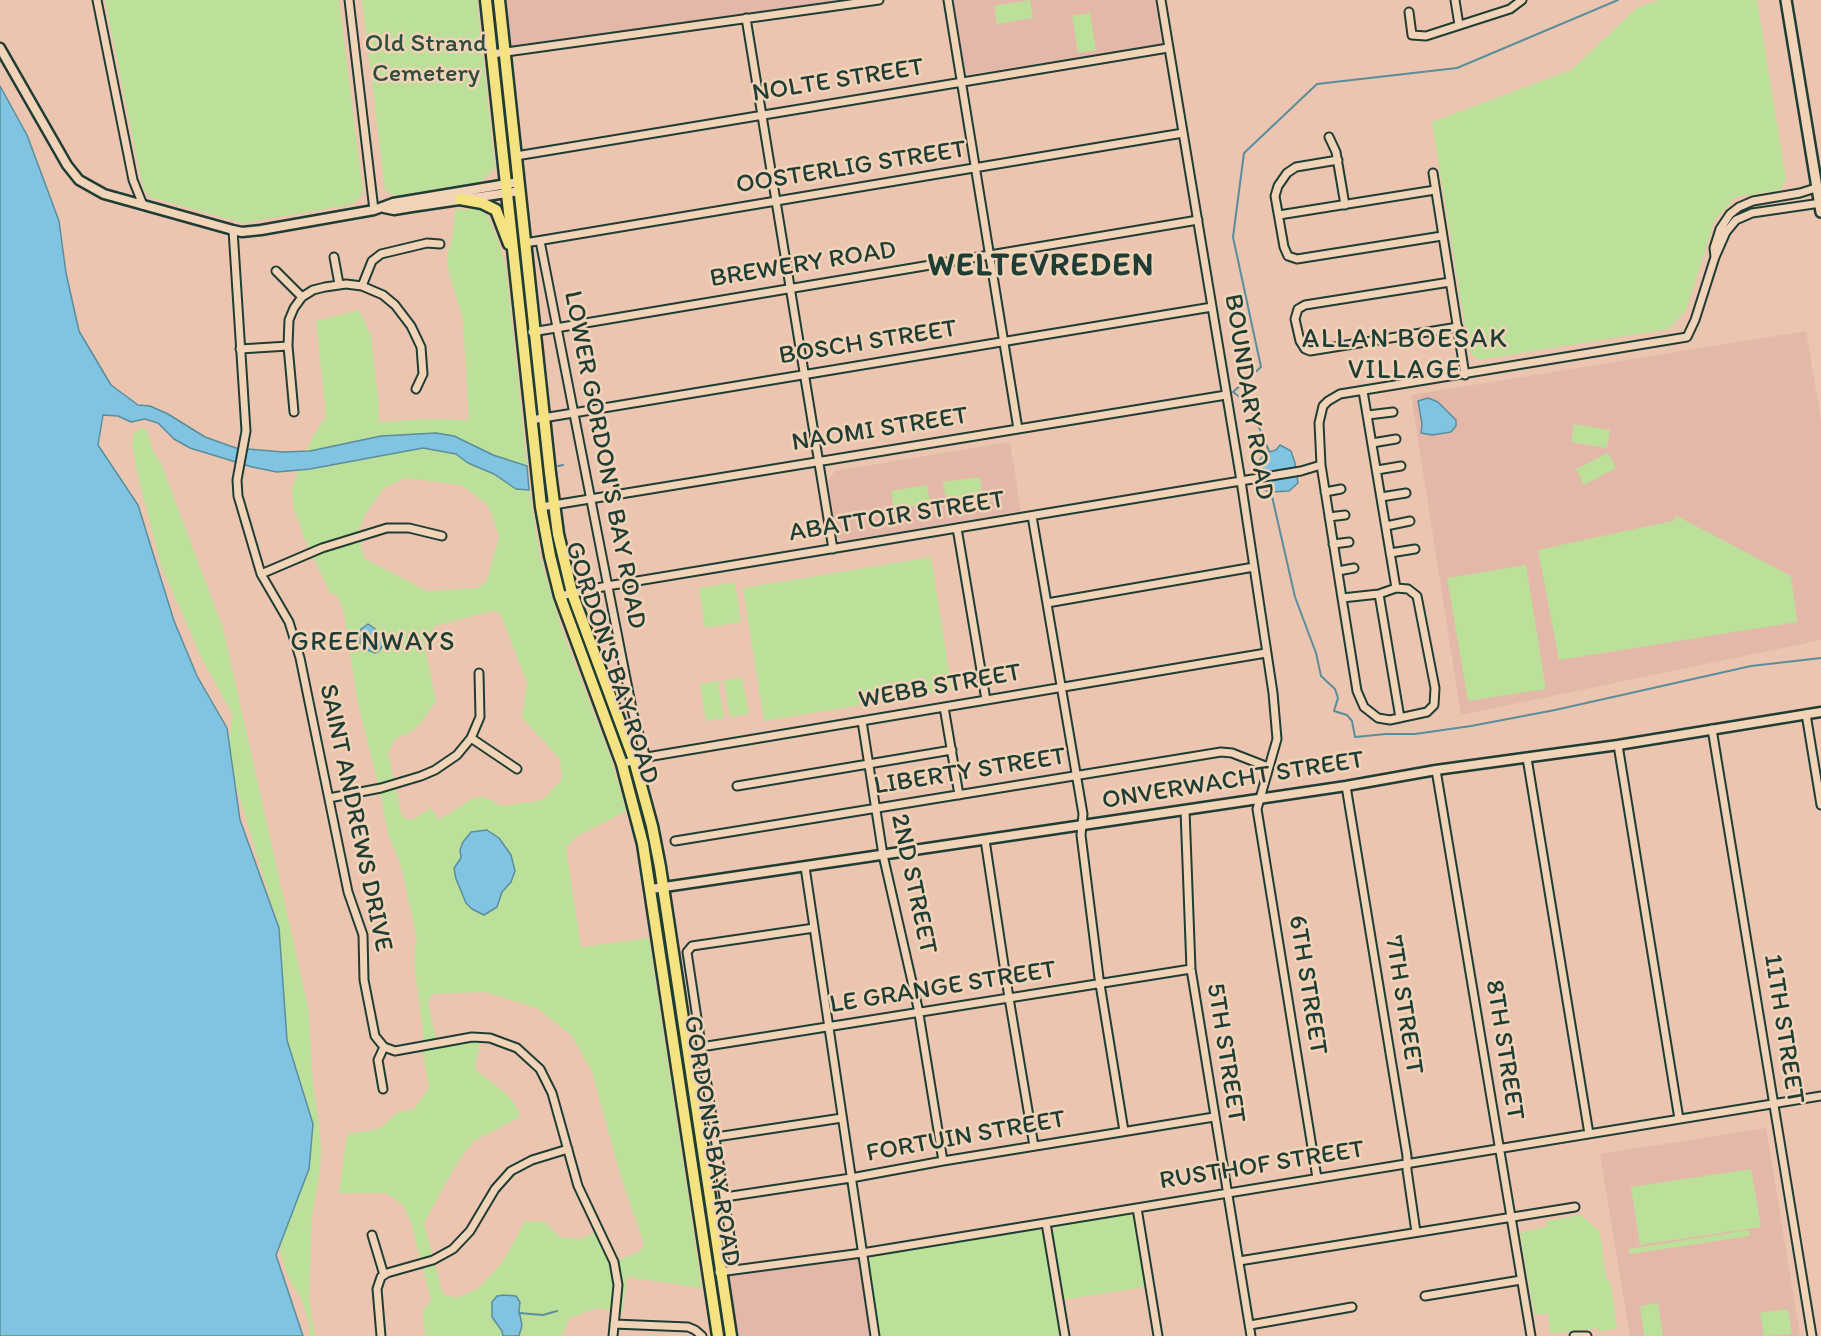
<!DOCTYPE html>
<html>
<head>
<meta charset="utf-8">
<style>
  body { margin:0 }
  canvas { display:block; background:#ebc5b0 }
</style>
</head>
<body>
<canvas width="1821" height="1336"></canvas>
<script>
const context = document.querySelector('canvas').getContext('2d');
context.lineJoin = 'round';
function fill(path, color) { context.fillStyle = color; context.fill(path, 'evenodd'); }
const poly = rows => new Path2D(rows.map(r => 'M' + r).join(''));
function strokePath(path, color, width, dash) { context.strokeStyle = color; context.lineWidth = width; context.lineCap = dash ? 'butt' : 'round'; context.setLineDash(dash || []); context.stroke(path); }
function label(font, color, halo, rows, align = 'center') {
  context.font = font + ' Itim,sans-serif'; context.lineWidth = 5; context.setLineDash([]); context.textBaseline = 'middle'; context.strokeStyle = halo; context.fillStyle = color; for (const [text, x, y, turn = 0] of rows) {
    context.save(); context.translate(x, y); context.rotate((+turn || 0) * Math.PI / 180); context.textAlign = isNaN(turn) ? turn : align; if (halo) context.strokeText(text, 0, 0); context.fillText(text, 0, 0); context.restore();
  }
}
const built = poly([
  [493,0,853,0,499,52],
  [954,0,1155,0,1162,44,966,75],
  [1806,331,1821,420,1821,640,1461,715,1411,395],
  [1010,442,1021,511,843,541,837,537,828,480,835,471],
  [1766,1128,1800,1336,1630,1336,1600,1154],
  [862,1252,874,1336,726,1336,717,1273]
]);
const green = poly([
  [105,0,339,0,363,193,354,204,243,223,150,197,143,189],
  [362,0,477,0,495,167,481,182,395,196,385,190],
  [1030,0,1033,18,997,24,994,6],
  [1660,0,1757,0,1786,179,1780,190,1736,197,1715,220,1686,310,1669,329,1478,360,1469,351,1432,122,1571,70,1638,7],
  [1090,13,1096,50,1078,53,1072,16],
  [455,209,479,209,490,218,489,220,497,237,506,267,530,493,540,556,562,630,612,761,626,811,576,837,566,848,581,947,649,938,702,1288,627,1277,623,1312,597,1308,570,1318,562,1336,425,1336,423,1311,431,1300,411,1223,403,1205,386,1193,339,1193,347,1134,379,1129,398,1112,413,1110,429,1088,423,1054,423,1033,415,971,414,950,417,941,402,869,388,834,380,792,357,700,344,612,336,593,331,595,303,535,293,506,292,487,312,438,326,416,316,321,358,310,363,318,371,336,378,397,379,422,432,419,469,420,463,320,449,273,447,258,453,233],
  [405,478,461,485,488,505,499,537,487,580,478,588,427,591,364,558,358,532,365,515,384,488],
  [492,611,500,613,527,683,522,718,560,759,562,779,543,800,503,806,484,797,473,798,439,820,431,808,412,820,402,817,388,753,395,739,408,734,421,723,436,701,424,644,435,626],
  [485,992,537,1008,572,1036,592,1072,620,1174,644,1244,640,1251,615,1262,600,1229,581,1239,560,1237,544,1222,525,1221,504,1260,479,1288,456,1298,443,1294,424,1223,453,1170,472,1142,518,1118,520,1114,510,1097,475,1069,481,1037,437,1043,428,1002,433,994],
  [1574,424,1610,430,1607,448,1571,442],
  [143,427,146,429,154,453,161,463,223,628,308,1007,313,1084,320,1130,321,1150,320,1171,312,1216,309,1297,315,1336,311,1336,309,1332,310,1328,303,1302,287,1275,281,1254,280,1245,309,1169,313,1124,287,1040,279,928,236,786,229,740,233,715,202,659,161,566,137,472,132,442,134,433],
  [1608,453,1616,468,1584,485,1576,469],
  [980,477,982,494,946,500,943,482],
  [927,485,930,503,894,509,891,491],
  [1675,515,1791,576,1797,622,1559,660,1538,550,1676,520],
  [931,557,952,690,764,721,743,588],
  [1526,565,1546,689,1468,701,1447,578],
  [735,582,741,622,705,628,699,588],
  [742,677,749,714,730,717,724,680],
  [718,681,724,718,706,721,700,684],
  [1751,1169,1761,1227,1640,1245,1631,1187],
  [1129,1214,1134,1217,1145,1287,1062,1300,1052,1234,1055,1228,1060,1225],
  [1581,1215,1600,1232,1606,1277,1611,1284,1617,1328,1599,1332,1598,1328,1550,1334,1548,1314,1534,1314,1520,1233,1547,1226,1546,1221],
  [1034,1229,1040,1230,1045,1236,1061,1336,880,1336,868,1262,870,1257],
  [1749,1230,1750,1236,1630,1254,1629,1249],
  [1658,1303,1663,1336,1644,1336,1640,1306],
  [1788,1309,1792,1334,1764,1336,1760,1313]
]);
const water = poly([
  [0,86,27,135,59,221,66,273,79,331,111,385,138,405,150,406,168,414,205,437,236,448,283,452,310,451,381,436,436,433,454,436,493,455,527,466,529,490,516,489,494,474,468,463,456,454,423,448,310,469,277,472,252,467,190,448,174,439,158,423,145,419,131,422,118,416,103,415,98,445,138,505,174,621,197,676,227,728,240,820,279,928,287,1040,313,1124,309,1169,276,1255,303,1336,0,1336,0,86],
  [1428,398,1438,402,1456,420,1456,426,1451,432,1432,435,1421,433,1422,424,1418,401,1428,398],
  [1280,445,1291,451,1295,463,1298,483,1289,491,1271,492,1261,489,1257,464,1265,453,1276,450,1280,445],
  [368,624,374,628,385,642,379,651,375,653,365,649,360,643,361,629,368,624],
  [487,830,499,838,511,855,515,871,511,882,502,892,497,907,484,915,472,909,466,903,456,879,454,868,461,858,460,850,463,842,471,832,487,830],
  [504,1295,516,1296,520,1302,519,1311,522,1325,519,1336,503,1336,502,1331,492,1317,492,1302,497,1296,504,1295]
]);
const stream = poly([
  [1269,451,1249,404,1233,392,1261,367,1233,237,1244,153,1317,84,1457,68,1618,0],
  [558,466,563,465],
  [1271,492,1295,597,1316,653,1321,676,1335,689,1338,698,1334,711,1347,715,1352,721,1355,737,1386,734,1415,734,1471,726,1555,710,1751,666,1821,658],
  [519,1313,543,1315,557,1311]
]);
const minor = poly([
  [97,0,133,180,143,205],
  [349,0,374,210],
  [948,0,1018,429],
  [1161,0,1241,481,1273,693,1277,739,1257,809,1317,1178],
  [1455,0,1459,25],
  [1409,12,1412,35,1426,36,1510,9,1522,0],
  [746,18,833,549],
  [492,54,879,0],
  [1329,137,1336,152,1345,205],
  [516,156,1168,48],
  [1338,160,1296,167,1287,173,1278,186,1275,196,1284,247,1288,256,1297,259,1442,236],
  [1433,173,1465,375],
  [1279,215,1435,190],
  [233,230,246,431,237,480,238,496,261,574,289,622,300,658,348,892,363,935,364,980,375,1036,384,1047,395,1051,472,1037,490,1038,517,1048,540,1069,552,1093,578,1186,614,1262,618,1285,613,1336],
  [540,241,633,714,646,758],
  [525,243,1183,133],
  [334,257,339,284],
  [1715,257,1714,248,1720,229,1730,214,1739,207,1753,201,1800,193,1819,187],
  [276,271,302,297],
  [1450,282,1305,305,1298,309,1295,319,1300,341,1305,349,1310,351,1458,327],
  [362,286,372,261,381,254,427,243,440,244],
  [532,332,1198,220],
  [240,349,288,346],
  [1363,391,1396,588],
  [294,412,288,346,289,320,294,308,302,297,313,290,325,287,346,284,362,286,383,295,395,305,411,326,421,347,423,374,416,389],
  [1368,415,1393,412],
  [531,420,1212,307],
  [1372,443,1396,439],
  [1377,470,1401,466],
  [1325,492,1341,489],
  [1381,497,1406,493],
  [541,507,1226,395],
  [1032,516,1083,814,1081,835,1099,978,1124,1131],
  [1329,517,1345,515],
  [1386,526,1410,521],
  [957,528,986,700],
  [1333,544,1349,542],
  [1390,553,1415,549],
  [1338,571,1354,568],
  [261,574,322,548,387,528,409,528,442,536],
  [1379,594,1400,718],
  [560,596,607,586,1301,471,1321,465],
  [1342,598,1379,594,1396,588,1408,589,1417,596,1435,688,1434,705,1427,712,1390,720,1378,718,1364,707,1357,691,1342,598,1321,465,1319,423,1323,406,1328,401,1340,394,1687,337,1695,320,1715,257,1726,232,1736,220,1752,213,1821,203],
  [1047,603,1254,567],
  [944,707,959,795],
  [1806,714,1821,805],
  [862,721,883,855,918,1008,943,1161],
  [1712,729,1812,1336],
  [471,738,517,769],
  [1618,745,1679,1119],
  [1527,758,1589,1134],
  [622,764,641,758,1266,653],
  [1436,770,1531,1336],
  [737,786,952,750],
  [1346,786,1407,1156,1407,1170,1416,1232],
  [329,798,381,788,421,776,435,770,457,755,471,738,480,717,479,673],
  [1185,810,1191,969,1251,1336],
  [985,840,1009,998,1034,1146],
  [675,841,1221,752,1232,753,1268,767],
  [805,867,875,1336],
  [701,1047,1191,969],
  [383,1089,378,1060,384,1047],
  [716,1137,842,1118],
  [725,1197,851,1178,943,1161,1214,1117],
  [1137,1208,1158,1336],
  [1046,1223,1065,1336],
  [372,1235,384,1275],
  [1239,1261,1575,1207],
  [735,1270,687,952,692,946,814,928],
  [719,1272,862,1253,1821,1096],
  [1425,1296,1521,1280],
  [614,1324,688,1327,695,1330,702,1336],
  [1250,1325,1352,1307],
  [381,1336,377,1289,381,1277,387,1273,433,1260,453,1249,470,1231,495,1189,511,1171,532,1160,568,1149],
  [1574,1336,1587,1336]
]);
const tertiary = poly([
  [0,48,67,165,79,180,104,194,233,230,242,232,261,230,374,210,393,203,519,182],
  [384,208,394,210,412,207,520,191],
  [651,889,1346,786,1436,770,1618,745,1821,712]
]);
const secondary = poly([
  [1786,0,1821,212]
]);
const primary = poly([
  [486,0,541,507,550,556,560,596,622,764,643,844,718,1336],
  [499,0,550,473,558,534,572,593,634,760,652,826,660,867,731,1336],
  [460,199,482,203,496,210,509,244]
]);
const parkNames = [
  ["Old Strand",426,44],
  ["Cemetery",426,74]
];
const streetNames = [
  ["NOLTE STREET",838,81,-9],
  ["OOSTERLIG STREET",851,168,-9],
  ["BREWERY ROAD",803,265,-9],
  ["BOSCH STREET",868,343,-9],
  ["BOUNDARY ROAD",1248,397,81],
  ["NAOMI STREET",880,430,-9],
  ["LOWER GORDON'S BAY ROAD",604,460,79],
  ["ABATTOIR STREET",897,517,-9],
  ["GORDON'S BAY ROAD",611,663,72],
  ["WEBB STREET",940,687,-10],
  ["LIBERTY STREET",970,772,-9],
  ["ONVERWACHT STREET",1233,781,-9],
  ["SAINT ANDREWS DRIVE",355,818,78],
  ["2ND STREET",913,884,78],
  ["6TH STREET",1307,985,81],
  ["LE GRANGE STREET",943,988,-9],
  ["7TH STREET",1403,1005,81],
  ["11TH STREET",1783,1029,81],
  ["8TH STREET",1504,1050,81],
  ["5TH STREET",1225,1053,81],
  ["FORTUIN STREET",966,1137,-10],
  ["GORDON'S BAY ROAD",711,1141,81],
  ["RUSTHOF STREET",1262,1166,-9]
];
const neighbourhoodNames = [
  ["ALLAN BOESAK",1405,340],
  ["VILLAGE",1405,371],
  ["GREENWAYS",373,643]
];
const districtNames = [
  ["WELTEVREDEN",1041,267]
];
fill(built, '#e3b8a9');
fill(green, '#bce09a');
fill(water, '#81c4e2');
strokePath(water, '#5a8e9c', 1.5);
strokePath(stream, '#5a8e9c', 2);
strokePath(minor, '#1f3d34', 11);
strokePath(tertiary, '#1f3d34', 13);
strokePath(secondary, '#1f3d34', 14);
strokePath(primary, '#1f3d34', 15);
strokePath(minor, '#f1d3b7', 7);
strokePath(tertiary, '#f1d3b7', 8);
strokePath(secondary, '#f1d3b7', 9);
strokePath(primary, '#f5e382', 10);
label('26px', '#2f4d3e', '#f1d3b7', parkNames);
label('26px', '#1f3d34', '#f1d3b7', streetNames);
context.letterSpacing = '1.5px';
label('27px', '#1f3d34', '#f1d3b7', neighbourhoodNames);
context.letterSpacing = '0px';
context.letterSpacing = '1.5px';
label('bold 32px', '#1f3d34', '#f1d3b7', districtNames);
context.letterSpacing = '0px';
</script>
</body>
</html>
